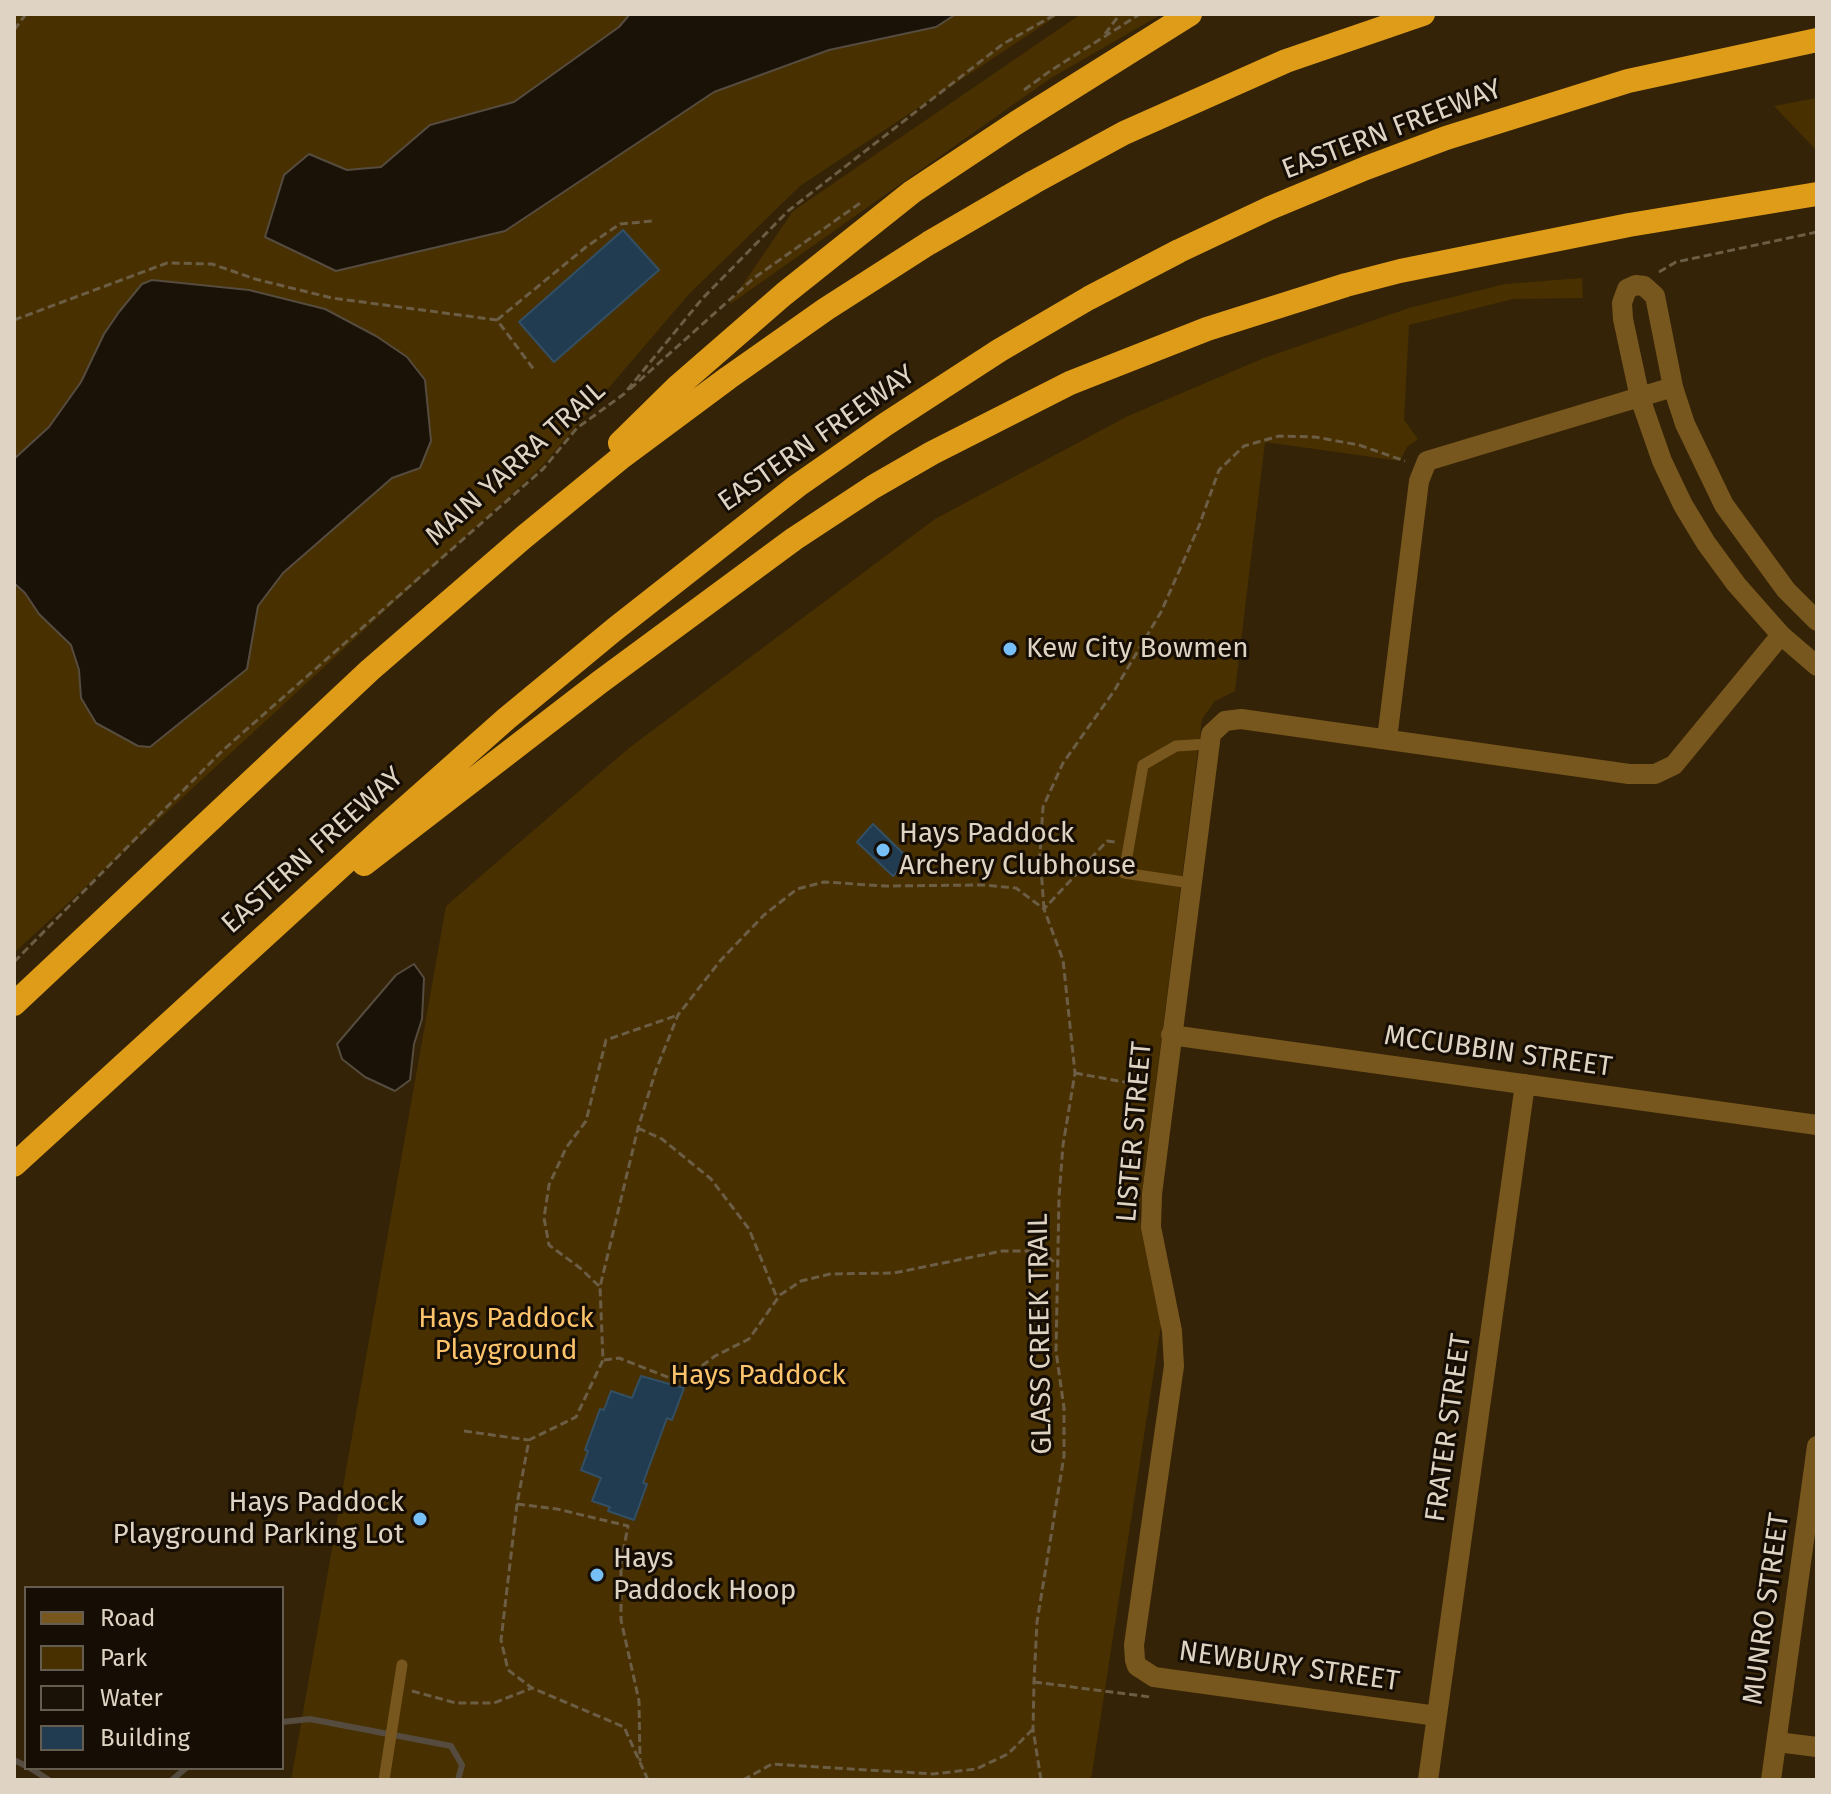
<!DOCTYPE html>
<html>
<head>
<meta charset="utf-8">
<style>
  body { margin:0 }
  #map { position:relative; width:1831px; height:1794px; overflow:hidden; background:#342306; font-family:"Fira Sans",sans-serif }
  canvas { display:block }
  .frame { position:absolute; inset:0; border:16px solid #dfd4c4; pointer-events:none }
  .legend { position:absolute; left:24px; top:1586px; width:260px; height:184px; box-sizing:border-box; background:#160e04; border:2px solid #665d51; margin:0; padding:10px 14px; list-style:none; font-size:24px; color:#dfd4c4 }
  .legend li { display:flex; align-items:center; gap:16px; height:40px }
  .legend b { width:40px; border:2px solid #665d51 }
</style>
</head>
<body>
<div id="map">
<canvas width="1831" height="1794"></canvas>
<div class="frame"></div>
<ul class="legend">
<li><b style="height:10px;background:#78571f"></b>Road</li>
<li><b style="height:22px;background:#483001"></b>Park</li>
<li><b style="height:22px;background:#1a1206"></b>Water</li>
<li><b style="height:22px;background:#213c50"></b>Building</li>
</ul>
</div>
<script>
const context = document.querySelector('canvas').getContext('2d');
context.lineJoin = 'round';
function fill(path, color) { context.fillStyle = color; context.fill(path, 'evenodd'); }
const poly = rows => new Path2D(rows.map(r => 'M' + r).join(''));
function strokePath(path, color, width, dash) { context.strokeStyle = color; context.lineWidth = width; context.lineCap = dash ? 'butt' : 'round'; context.setLineDash(dash || []); context.stroke(path); }
function label(font, color, halo, rows, align = 'center') {
  context.font = font + ' "Fira Sans",sans-serif'; context.lineWidth = 6; context.setLineDash([]); context.textBaseline = 'middle'; context.strokeStyle = halo; context.fillStyle = color; for (const [text, x, y, turn = 0] of rows) {
    context.save(); context.translate(x, y); context.rotate((+turn || 0) * Math.PI / 180); context.textAlign = isNaN(turn) ? turn : align; if (halo) context.strokeText(text, 0, 0); context.fillText(text, 0, 0); context.restore();
  }
}
const green = poly([
  [14,14,1060,14,800,186,689,294,542,466,14,953],
  [1081,14,1162,14,1051,78,729,305,793,211],
  [1817,98,1817,151,1774,106],
  [1582,278,1583,298,1513,299,1409,325,1404,420,1418,439,1407,447,1400,461,1265,442,1235,691,1215,701,1202,719,1139,1216,1162,1319,1091,1780,291,1780,446,906,629,748,935,519,1128,416,1264,358,1409,308,1505,284]
]);
const water = poly([
  [630,14,956,14,936,27,829,50,714,92,505,231,336,271,265,237,284,175,309,154,347,170,381,167,430,125,514,102,619,27,630,14],
  [152,280,249,290,325,309,376,336,407,357,425,380,431,441,420,468,392,478,283,573,258,606,247,669,150,747,138,746,96,723,81,698,79,670,71,645,39,614,25,593,14,583,14,459,49,427,81,382,104,334,119,312,142,284,152,280],
  [414,964,424,978,422,1019,414,1044,410,1080,395,1091,365,1077,342,1059,337,1044,396,975,414,964]
]);
const stream = poly([
  [282,1722,310,1719,451,1746,462,1765,458,1780],
  [14,1760,26,1766],
  [30,1768,49,1780],
  [172,1780,186,1768]
]);
const building = poly([
  [623,230,659,270,554,362,519,322,623,230],
  [873,824,909,859,893,876,857,842,873,824],
  [641,1376,684,1388,672,1420,667,1418,643,1483,647,1484,634,1520,608,1511,610,1507,592,1501,601,1478,581,1470,588,1451,585,1450,600,1409,604,1410,611,1391,632,1398,641,1376]
]);
const path = poly([
  [14,30,26,14],
  [1105,34,1120,14],
  [1024,90,1050,71,1140,14],
  [1659,272,1676,262,1817,232],
  [14,320,167,263,212,264,255,279,332,298,497,320,535,371],
  [497,320,586,247,620,224,653,221],
  [630,389,754,278,863,201],
  [1044,909,1040,854,1043,807,1063,763,1114,691,1161,612,1199,526,1219,470,1244,446,1279,436,1315,437,1359,445,1405,461],
  [14,962,222,751,543,469,577,428,624,394,702,299,788,211,1003,44,1056,14],
  [1075,1073,1146,1086],
  [638,1128,662,1139,711,1179,749,1229,777,1298],
  [599,1286,580,1268,549,1245,544,1218,549,1185,566,1148,586,1121,606,1040,678,1015],
  [604,1360,619,1358,680,1382,715,1356,749,1339,780,1295,801,1281,830,1274,894,1273,1002,1251,1028,1251,1045,1255,1057,1264],
  [464,1431,528,1440],
  [517,1504,557,1509,628,1526,621,1563,621,1620,639,1701,640,1761],
  [1034,1682,1150,1697],
  [412,1691,456,1703,494,1703,532,1688],
  [648,1780,624,1727,532,1688,508,1670,501,1640,517,1504,529,1440,576,1417,603,1360,600,1287,638,1128,656,1070,678,1015,720,961,764,915,797,889,824,882,886,886,982,885,1016,888,1044,909],
  [743,1780,772,1764,933,1774,976,1769,1008,1754,1033,1729],
  [1041,1780,1033,1729,1034,1682,1037,1622,1064,1456,1064,1408,1056,1351,1059,1197,1063,1145,1075,1073,1063,960,1044,909,1107,841,1115,842]
]);
const lane = poly([
  [1190,883,1124,873,1143,765,1176,746,1208,744],
  [384,1780,402,1665]
]);
const street = poly([
  [1817,621,1786,590,1724,505,1685,424,1673,387,1655,296,1644,286,1636,285,1627,289,1622,303,1623,319,1640,398,1662,461,1683,505,1706,543,1736,584,1781,635,1817,666],
  [1387,739,1419,481,1427,461,1673,387],
  [1171,1035,1817,1125],
  [1437,1716,1154,1677,1137,1666,1135,1660,1134,1645,1174,1366,1172,1331,1151,1227,1152,1194,1211,734,1225,721,1241,719,1629,774,1655,774,1674,765,1781,635],
  [1777,1742,1817,1747],
  [1428,1780,1525,1084],
  [1771,1780,1817,1446]
]);
const highway = poly([
  [620,443,677,387,784,294,912,192,1016,123,1190,14],
  [364,864,600,682,794,539,873,487,932,453,1070,383,1207,329,1346,285,1400,271,1629,225,1817,194],
  [14,1004,370,670,524,537,623,456,728,378,826,309,929,243,1034,182,1124,133,1286,61,1423,14],
  [14,1165,383,828,506,719,615,629,797,486,886,424,1000,350,1089,298,1179,251,1270,208,1366,168,1446,138,1628,81,1817,40]
]);
const markers = [
  [1010,649,8,"#77bff7"],
  [883,850,8,"#77bff7"],
  [420,1519,8,"#77bff7"],
  [597,1575,8,"#77bff7"]
];
const streetNames = [
  ["EASTERN FREEWAY",1392,130,-21],
  ["EASTERN FREEWAY",817,439,-35],
  ["MAIN YARRA TRAIL",516,464,-42],
  ["EASTERN FREEWAY",313,851,-42],
  ["MCCUBBIN STREET",1498,1052,8],
  ["LISTER STREET",1135,1132,-85],
  ["GLASS CREEK TRAIL",1041,1334,-91],
  ["FRATER STREET",1449,1428,-82],
  ["MUNRO STREET",1767,1609,-82],
  ["NEWBURY STREET",1289,1667,8]
];
const poiNames = [
  ["Kew City Bowmen",1026,649],
  ["Hays Paddock",899,834],
  ["Archery Clubhouse",899,866],
  ["Hays Paddock",404,1503,"right"],
  ["Playground Parking Lot",404,1535,"right"],
  ["Hays",613,1559],
  ["Paddock Hoop",613,1591]
];
const parkNames = [
  ["Hays Paddock",506,1319],
  ["Playground",506,1351],
  ["Hays Paddock",758,1376]
];
fill(green, '#483001');
fill(water, '#1a1206');
strokePath(water, '#554c3f', 2);
strokePath(stream, '#554c3f', 6);
fill(building, '#213c50');
strokePath(building, '#334f64', 2);
strokePath(path, '#6c5d45', 3, [8, 4]);
strokePath(lane, '#78571f', 11);
strokePath(street, '#78571f', 20);
strokePath(highway, '#de9c19', 24);
for (const [x, y, r, color] of markers) { const dot = new Path2D(); dot.arc(x, y, r, 0, 2 * Math.PI); context.fillStyle = color; context.fill(dot); strokePath(dot, '#160e04', 3); }
label('28px', '#dfd4c4', '#160e04', streetNames);
label('28px', '#dfd4c4', '#160e04', poiNames, 'left');
label('28px', '#fdc46b', '#160e04', parkNames);
</script>
</body>
</html>
